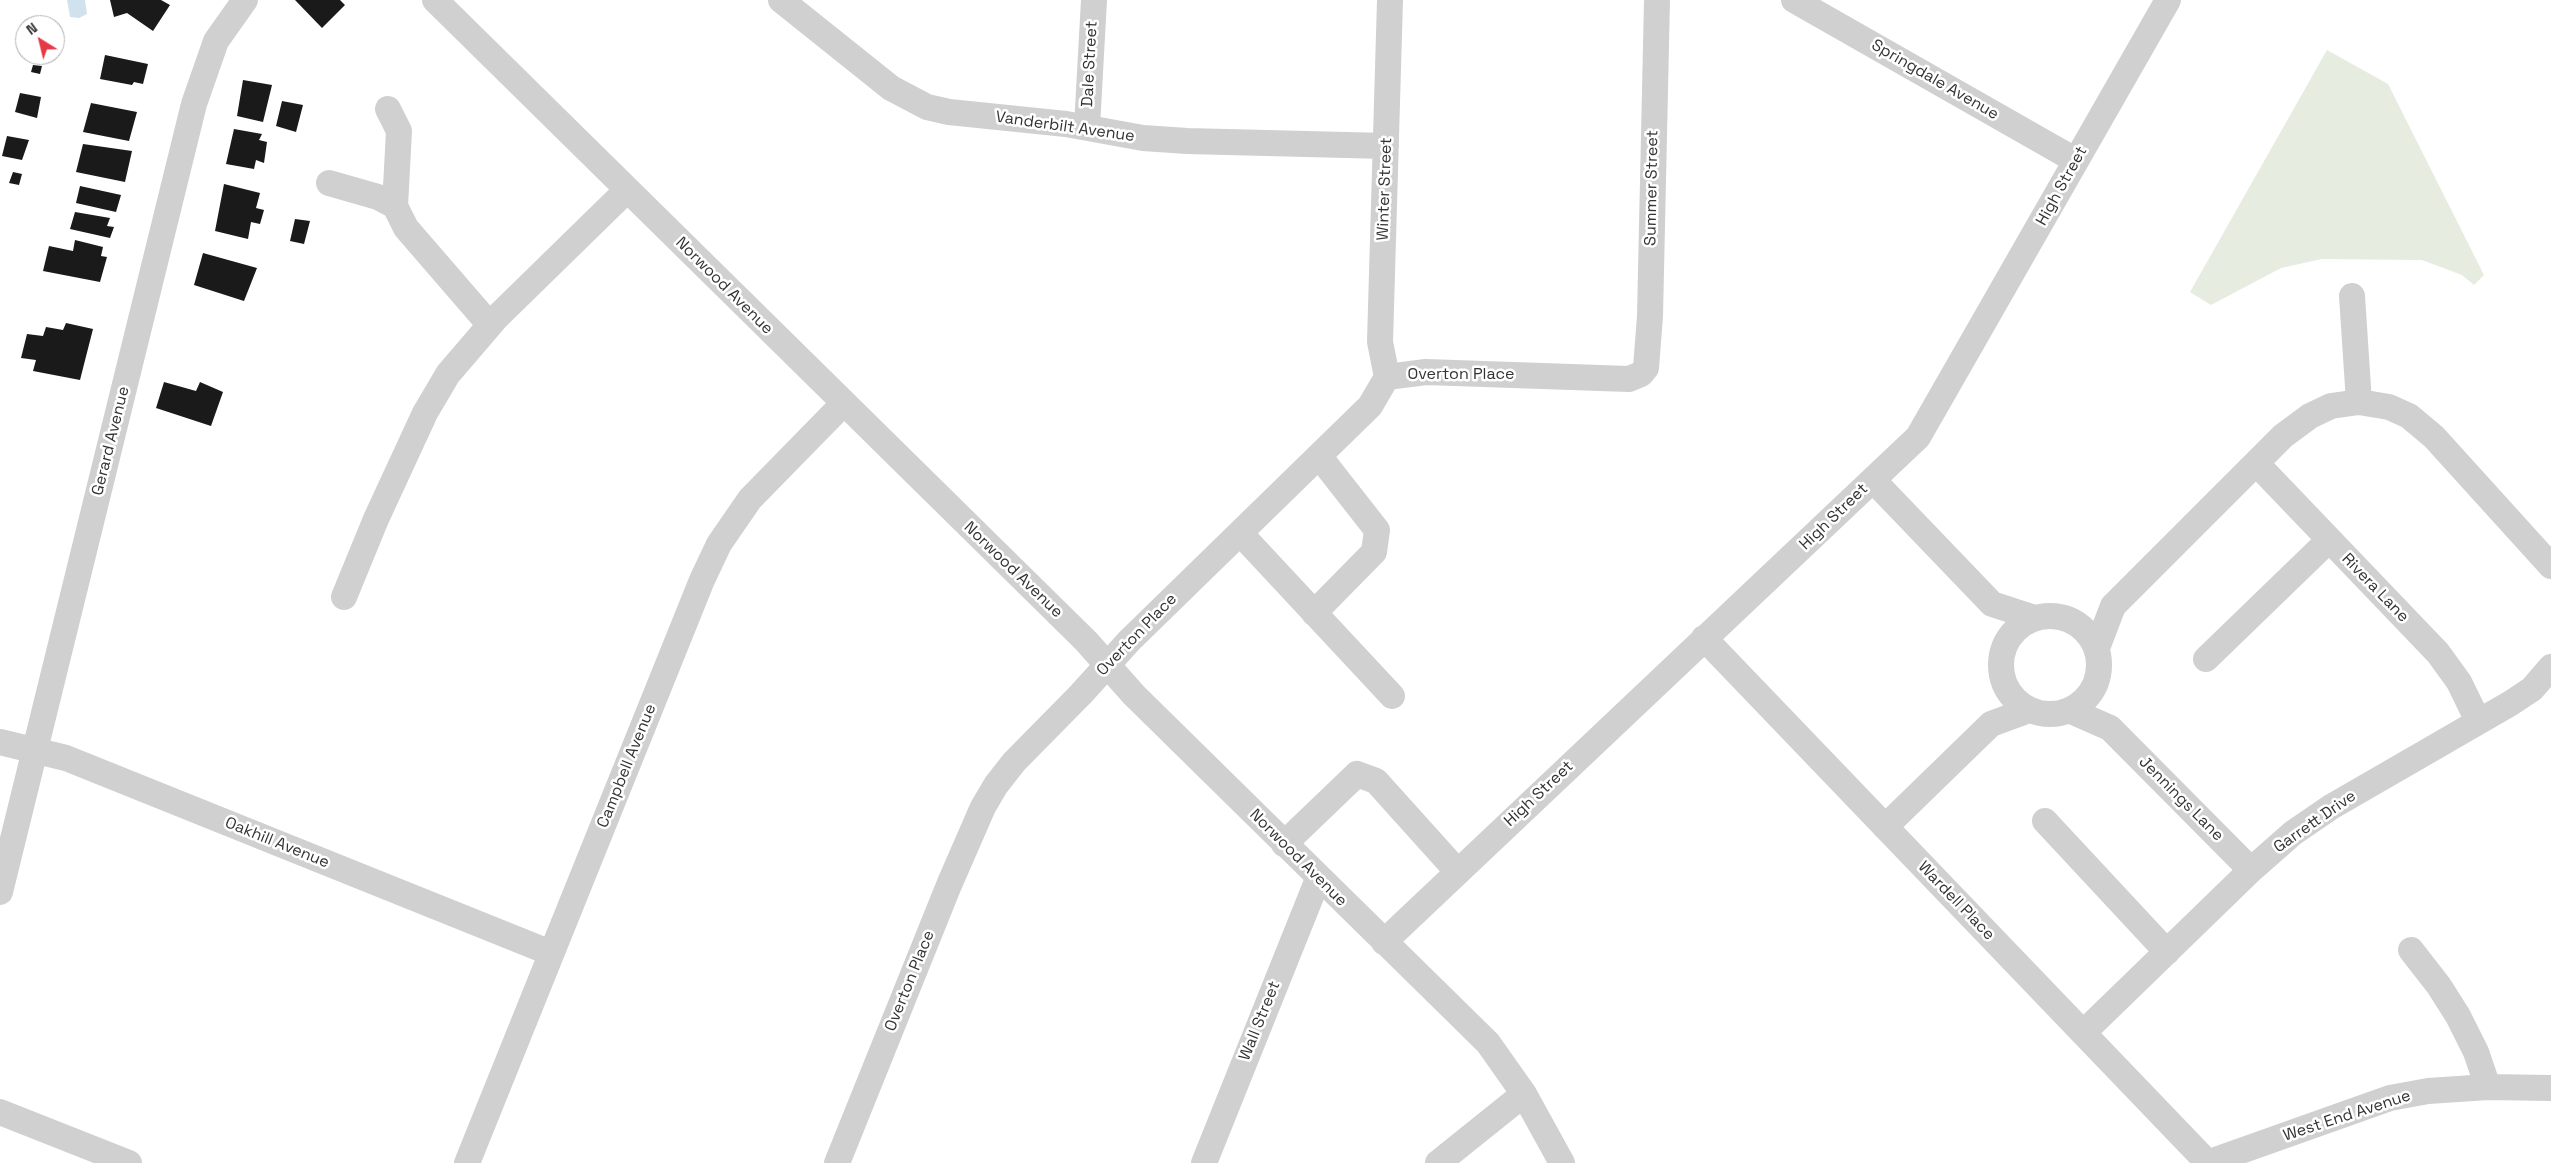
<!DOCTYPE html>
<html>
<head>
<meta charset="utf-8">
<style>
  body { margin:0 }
  #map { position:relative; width:2551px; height:1163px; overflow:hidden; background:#fff; font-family:"Space Grotesk",sans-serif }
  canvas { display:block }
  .north { position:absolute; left:15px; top:15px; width:50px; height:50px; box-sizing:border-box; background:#fff; border:1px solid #adadad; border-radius:50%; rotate:324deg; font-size:14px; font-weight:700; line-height:20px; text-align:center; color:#333 }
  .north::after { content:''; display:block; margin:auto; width:18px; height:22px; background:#e63946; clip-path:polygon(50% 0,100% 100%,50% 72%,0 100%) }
</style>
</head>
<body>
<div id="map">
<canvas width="2551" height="1163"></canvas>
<div class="north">N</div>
</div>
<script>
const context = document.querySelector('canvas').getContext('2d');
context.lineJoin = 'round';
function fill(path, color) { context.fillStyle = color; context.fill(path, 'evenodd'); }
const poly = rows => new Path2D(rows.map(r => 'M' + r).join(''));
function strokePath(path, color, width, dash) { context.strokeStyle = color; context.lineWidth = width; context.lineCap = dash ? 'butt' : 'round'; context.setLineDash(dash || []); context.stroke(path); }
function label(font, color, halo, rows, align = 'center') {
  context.font = font + ' "Space Grotesk",sans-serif'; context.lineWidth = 5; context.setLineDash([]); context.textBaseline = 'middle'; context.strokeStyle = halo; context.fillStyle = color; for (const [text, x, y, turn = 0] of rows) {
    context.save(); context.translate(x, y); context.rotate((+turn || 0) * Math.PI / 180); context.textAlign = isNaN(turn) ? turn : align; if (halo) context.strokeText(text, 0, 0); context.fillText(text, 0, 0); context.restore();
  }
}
const green = poly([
  [2327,50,2388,84,2484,275,2474,285,2462,275,2422,260,2322,259,2281,268,2211,305,2190,292]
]);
const water = poly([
  [67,0,85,0,87,14,79,18,70,17]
]);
const building = poly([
  [110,0,161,0,170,5,153,31,127,13,114,17],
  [295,0,340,0,345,5,322,28],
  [105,55,148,64,143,84,134,82,132,85,100,79],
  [33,65,42,66,40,74,31,72],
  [243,80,272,85,263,122,237,116],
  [20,93,41,97,37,118,15,112],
  [282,101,303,105,296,132,276,126],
  [91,103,137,112,129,141,83,132],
  [234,129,262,134,259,140,267,142,264,163,256,160,254,169,226,164],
  [7,136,29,140,22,160,2,156],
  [83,144,132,151,125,182,76,172],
  [13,172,22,174,19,185,9,183],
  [224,184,260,193,256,208,264,210,260,224,251,222,248,239,215,231],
  [80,186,121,195,116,212,76,203],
  [75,212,110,218,107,226,114,227,110,238,70,229],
  [295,219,310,221,304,244,290,241],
  [75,240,103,247,101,256,107,257,100,282,43,271,49,246,73,251],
  [203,253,257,268,244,301,194,285],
  [66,323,93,329,80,380,33,371,36,360,21,358,27,334,43,336,46,327,63,330],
  [164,382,196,391,200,382,223,392,211,426,156,408]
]);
const minor = poly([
  [435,0,1086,641,1134,695,1488,1043,1524,1094,1562,1163],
  [781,0,891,88,927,107,949,112,1066,124,1143,138,1187,141,1386,146],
  [1794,0,2075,160],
  [388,109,399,131,395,206,406,228,489,324],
  [1087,127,1094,0],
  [329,183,378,197,395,206],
  [2352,296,2359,402],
  [1387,377,1380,342,1390,0],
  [2257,464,2438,653,2459,682,2478,721],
  [1873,480,1992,604,2035,618],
  [1240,533,1392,696],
  [344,597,376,519,425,413,448,374,496,318,627,190],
  [1314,613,1374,552,1377,530,1319,456],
  '2001 665a49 49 0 1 1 98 0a49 49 0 1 1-98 0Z',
  [1704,638,2208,1163],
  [2097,648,2113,606,2283,436,2310,416,2331,406,2359,402,2389,407,2409,416,2434,437,2551,566],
  [2206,659,2329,540],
  [2069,710,2110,728,2251,870],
  [0,742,66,758,551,953],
  [2045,821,2167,952],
  [1885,827,1991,724,2029,710],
  [1284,844,1357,774,1376,781,1457,871],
  [0,892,194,104,216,41,245,0],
  [1384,942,1918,437,2168,0],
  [2411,950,2439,986,2458,1016,2476,1052,2488,1087],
  [2083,1033,2251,870,2293,833,2331,807,2511,703,2532,689,2551,667],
  [0,1112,129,1163],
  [467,1163,702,580,719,544,750,499,843,404],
  [837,1163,949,885,983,807,996,785,1014,762,1081,694,1129,641,1370,406,1387,377,1426,372,1629,379,1641,374,1646,368,1650,316,1657,0],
  [1204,1163,1318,879],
  [1438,1163,1524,1094],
  [2207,1163,2390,1098,2428,1091,2488,1087,2551,1088]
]);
const streetNames = [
  ["Dale Street",1090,64,-87],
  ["Springdale Avenue",1935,80,30],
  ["Vanderbilt Avenue",1065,127,8],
  ["High Street",2062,186,-61],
  ["Summer Street",1652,188,-89],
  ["Winter Street",1385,189,-88],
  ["Norwood Avenue",724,286,45],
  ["Overton Place",1461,375],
  ["Gerard Avenue",111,441,-76],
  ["High Street",1834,517,-44],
  ["Norwood Avenue",1013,570,44],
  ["Rivera Lane",2375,588,46],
  ["Overton Place",1137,635,-46],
  ["Campbell Avenue",627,766,-68],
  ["High Street",1539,794,-43],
  ["Jennings Lane",2181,799,45],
  ["Garrett Drive",2315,822,-35],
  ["Oakhill Avenue",277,843,22],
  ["Norwood Avenue",1298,858,45],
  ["Wardell Place",1956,901,46],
  ["Overton Place",910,981,-68],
  ["Wall Street",1260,1021,-68],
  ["West End Avenue",2347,1116,-18]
];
fill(green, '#e6ecdf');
fill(water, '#cfe2ee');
fill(building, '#1a1a1a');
strokePath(minor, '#d0d0d0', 26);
label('16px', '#333', '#fff', streetNames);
</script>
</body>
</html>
